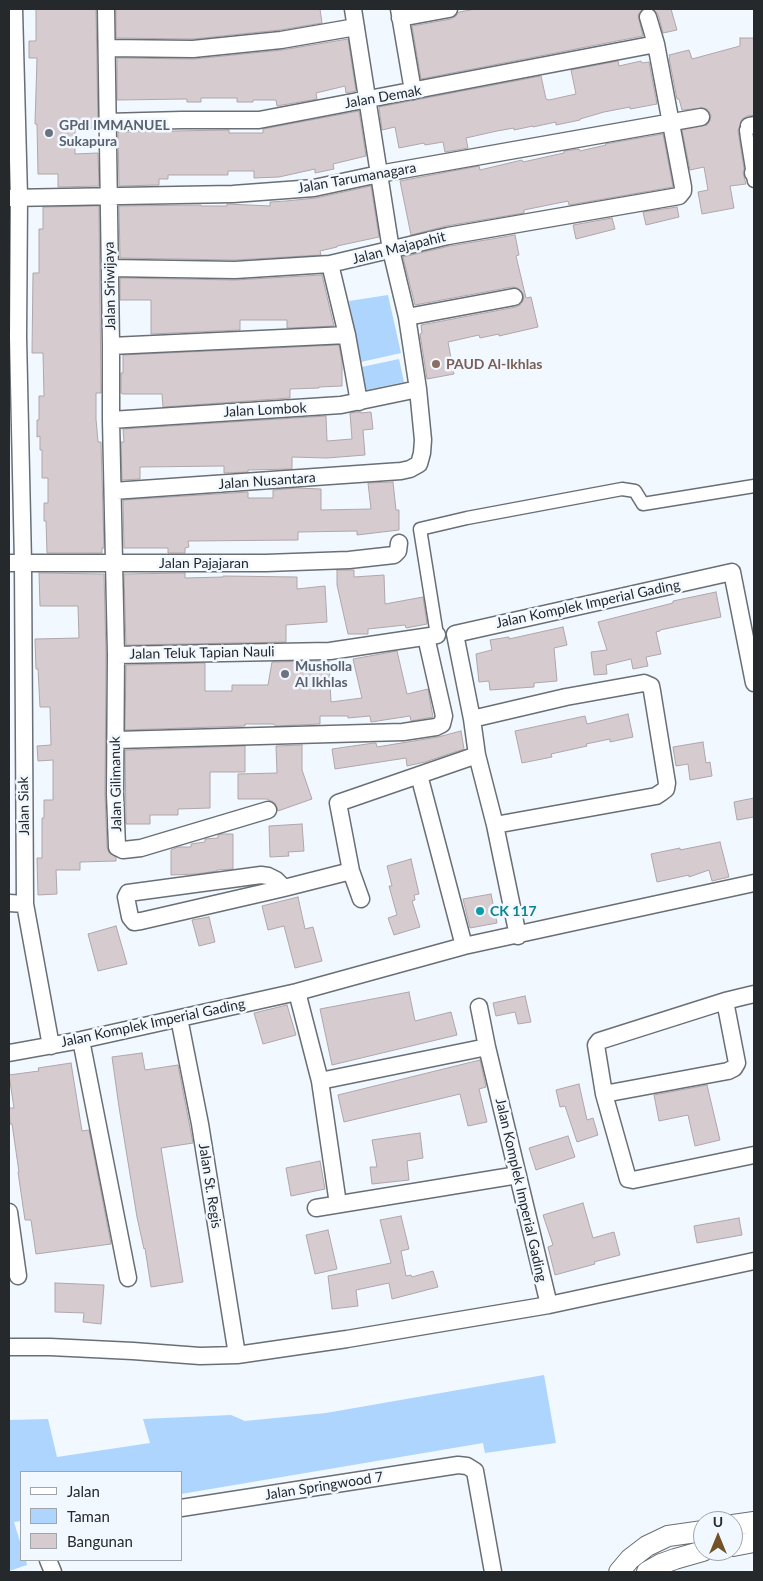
<!DOCTYPE html>
<html>
<head>
<meta charset="utf-8">
<style>
  body { margin:0 }
  #map { position:relative; width:763px; height:1581px; overflow:hidden; background:#f1f8ff; font-family:Lato,sans-serif }
  canvas { display:block }
  .frame { position:absolute; inset:0; border:10px solid #26292b; pointer-events:none }
  .legend { position:absolute; left:20px; top:1471px; width:162px; height:90px; box-sizing:border-box; background:#f1f8ff; border:1px solid #a0a5aa; margin:0; padding:6px 9px; list-style:none; font-size:15px; color:#26292b }
  .legend li { display:flex; align-items:center; gap:10px; height:25px }
  .legend b { width:25px; border:1px solid #a0a5aa }
  .north { position:absolute; left:693px; top:1511px; width:50px; height:50px; box-sizing:border-box; background:#f1f8ff; border:1px solid #a0a5aa; border-radius:50%; rotate:0deg; font-size:14px; font-weight:700; line-height:20px; text-align:center; color:#26292b }
  .north::after { content:''; display:block; margin:auto; width:18px; height:22px; background:#715327; clip-path:polygon(50% 0,100% 100%,50% 72%,0 100%) }
</style>
</head>
<body>
<div id="map">
<canvas width="763" height="1581"></canvas>
<div class="frame"></div>
<ul class="legend">
<li><b style="height:6px;background:#fff"></b>Jalan</li>
<li><b style="height:14px;background:#add5fd"></b>Taman</li>
<li><b style="height:14px;background:#d6ccd0"></b>Bangunan</li>
</ul>
<div class="north">U</div>
</div>
<script>
const context = document.querySelector('canvas').getContext('2d');
context.lineJoin = 'round';
function fill(path, color) { context.fillStyle = color; context.fill(path, 'evenodd'); }
const poly = rows => new Path2D(rows.map(r => 'M' + r).join(''));
function strokePath(path, color, width, dash) { context.strokeStyle = color; context.lineWidth = width; context.lineCap = dash ? 'butt' : 'round'; context.setLineDash(dash || []); context.stroke(path); }
function label(font, color, halo, rows, align = 'center') {
  context.font = font + ' Lato,sans-serif'; context.lineWidth = 5; context.setLineDash([]); context.textBaseline = 'middle'; context.strokeStyle = halo; context.fillStyle = color; for (const [text, x, y, turn = 0] of rows) {
    context.save(); context.translate(x, y); context.rotate((+turn || 0) * Math.PI / 180); context.textAlign = isNaN(turn) ? turn : align; if (halo) context.strokeText(text, 0, 0); context.fillText(text, 0, 0); context.restore();
  }
}
const green = poly([
  [388,295,401,353,361,362,349,301],
  [399,359,404,382,361,391,357,368],
  [544,1375,556,1443,485,1453,483,1443,181,1494,181,1472,21,1472,21,1521,14,1522,21,1545,21,1560,26,1560,27,1565,9,1571,9,1420,48,1419,57,1457,150,1443,143,1419,231,1415,245,1421,326,1413]
]);
const building = poly([
  [36,9,96,9,98,128,75,128,75,154,98,153,99,186,58,187,58,174,38,174,37,124,35,124,37,58,29,58,29,41,36,41,36,9],
  [116,9,320,9,322,23,280,30,193,39,116,38,116,9],
  [476,9,643,9,638,15,643,36,421,79,412,26,451,19,456,16,459,12,476,9],
  [653,9,671,9,677,30,663,33,658,14,653,9],
  [740,38,754,38,754,115,747,116,742,119,738,131,744,169,743,173,746,184,730,186,734,208,702,214,698,192,708,190,704,167,690,170,682,130,707,125,710,121,711,115,708,110,704,108,682,110,679,99,677,99,669,58,670,57,669,55,689,50,692,59,740,46,740,38],
  [348,39,356,91,346,93,345,86,316,93,317,99,277,106,276,100,253,100,253,102,237,102,237,98,201,98,201,102,187,102,187,99,117,100,117,58,194,59,282,50,348,39],
  [618,61,619,66,641,61,642,63,649,62,657,104,630,109,630,107,604,112,580,119,580,120,556,125,556,122,533,127,533,126,514,130,514,128,497,131,466,138,468,148,445,152,443,142,425,145,424,143,399,148,395,127,382,130,379,107,541,76,546,99,549,100,576,94,571,70,618,61],
  [359,111,366,156,333,164,334,169,315,173,315,169,279,177,254,178,254,171,228,171,228,175,168,175,168,179,159,179,159,185,119,186,118,132,229,130,229,133,263,133,263,129,359,111],
  [663,134,673,187,569,205,568,201,524,210,524,213,446,226,411,235,400,181,479,166,480,170,522,160,523,162,564,153,564,151,579,149,580,151,606,145,605,144,663,134],
  [371,186,379,237,337,246,337,247,320,251,321,255,235,260,120,258,119,206,201,205,201,206,227,206,227,204,270,206,270,202,286,201,316,198,371,186],
  [99,206,101,393,96,393,96,419,98,442,101,442,104,548,102,548,102,553,47,553,46,521,44,521,44,503,48,503,48,478,42,478,42,450,40,450,40,436,37,437,37,420,39,420,39,396,44,396,43,353,32,353,33,273,39,273,39,229,43,229,43,207,99,206],
  [677,207,679,217,646,225,643,212,677,207],
  [612,218,615,229,576,239,573,225,612,218],
  [515,235,519,255,516,256,526,298,531,297,538,327,499,336,499,334,480,338,479,335,448,342,454,374,427,379,420,334,422,333,421,325,516,307,520,305,523,301,524,295,518,288,512,287,415,305,403,257,450,246,515,235],
  [322,275,334,326,287,328,287,320,240,320,240,330,151,334,151,300,120,300,120,278,235,280,322,275],
  [339,345,342,362,342,386,319,387,319,388,290,389,290,398,163,407,162,394,123,394,121,393,121,373,123,373,123,355,339,345],
  [358,412,361,412,361,413,371,412,373,429,363,430,365,455,327,458,292,457,292,469,248,470,248,472,224,473,224,466,140,467,140,479,122,480,121,442,124,442,123,429,326,416,327,441,352,439,350,413,358,412],
  [393,482,396,510,399,510,399,530,357,535,357,531,298,532,298,540,188,541,189,547,185,548,185,553,168,553,168,548,124,548,123,500,248,492,248,498,273,498,273,490,297,488,321,489,321,510,371,509,368,483,393,482],
  [337,570,354,570,354,577,384,575,385,604,423,597,427,624,406,628,405,625,368,629,368,634,348,634,337,585,337,570],
  [39,573,104,574,106,655,105,794,107,847,109,853,116,857,116,861,80,862,80,870,56,870,57,894,38,895,37,858,42,858,42,818,44,818,44,800,53,800,53,760,38,761,37,746,51,745,50,707,40,707,38,669,36,669,35,639,79,638,78,606,40,606,39,573],
  [185,573,185,578,223,577,223,576,297,577,297,589,325,586,327,622,286,625,286,642,126,645,124,574,185,573],
  [716,592,721,617,660,630,660,631,656,632,661,654,646,657,648,666,633,669,631,659,606,665,607,674,594,675,591,652,607,650,598,622,673,603,673,601,716,592],
  [563,627,567,645,554,648,557,681,534,683,534,687,490,690,489,681,479,682,476,654,492,650,490,640,509,637,509,639,563,627],
  [397,651,407,694,428,689,433,717,411,721,410,716,371,722,370,716,348,718,348,716,320,716,320,724,276,726,273,724,245,724,245,726,125,730,126,665,205,663,205,691,232,691,232,685,268,685,272,662,329,661,331,702,362,698,353,659,397,651],
  [628,714,633,737,610,742,610,739,586,744,587,746,551,754,552,757,522,763,515,731,585,716,587,724,628,714],
  [461,731,464,749,425,762,407,766,406,758,335,769,332,749,374,743,376,743,377,747,438,737,461,731],
  [703,742,706,763,710,762,712,776,690,780,688,764,676,766,673,747,703,742],
  [302,745,302,770,312,799,278,811,275,803,267,799,238,799,238,774,277,773,276,746,302,745],
  [245,746,245,772,210,772,210,808,178,809,178,815,150,815,150,824,126,824,125,750,245,746],
  [754,798,754,817,737,820,734,802,754,798],
  [302,824,304,851,288,852,289,856,270,857,269,826,302,824],
  [222,834,233,834,233,869,217,870,217,871,196,874,171,875,171,850,178,847,191,847,191,844,205,842,205,839,218,838,218,835,222,834],
  [720,842,729,877,712,881,709,870,689,877,689,875,657,882,651,854,680,848,680,850,720,842],
  [411,859,419,894,414,895,415,900,412,901,420,927,394,935,388,918,397,915,389,886,392,886,387,866,411,859],
  [491,894,497,923,470,928,463,899,491,894],
  [298,897,305,929,313,927,322,961,295,968,284,926,268,930,262,906,298,897],
  [209,917,215,942,199,946,192,920,209,917],
  [116,926,127,964,98,971,88,934,116,926],
  [409,992,415,1021,451,1012,457,1035,332,1065,320,1009,409,992],
  [525,996,531,1022,518,1024,515,1012,496,1016,493,1003,525,996],
  [287,1005,296,1035,263,1044,254,1013,287,1005],
  [142,1053,145,1070,178,1065,193,1143,161,1148,183,1282,151,1287,145,1248,144,1249,137,1217,119,1107,112,1057,142,1053],
  [480,1060,486,1087,479,1089,487,1122,468,1126,460,1094,344,1122,338,1095,480,1060],
  [71,1063,82,1131,89,1130,111,1244,36,1254,31,1220,25,1220,18,1172,19,1172,12,1124,10,1124,9,1108,14,1108,9,1075,39,1071,38,1068,71,1063],
  [579,1084,587,1120,593,1118,598,1135,577,1142,565,1106,560,1107,556,1090,579,1084],
  [707,1085,720,1140,695,1146,688,1115,659,1121,654,1095,707,1085],
  [420,1133,423,1158,407,1161,409,1180,372,1184,370,1167,377,1167,372,1140,420,1133],
  [568,1136,575,1157,536,1170,529,1148,568,1136],
  [320,1161,325,1189,291,1196,286,1168,320,1161],
  [583,1203,593,1238,614,1232,620,1255,594,1262,595,1264,555,1275,548,1247,553,1245,543,1215,583,1203],
  [401,1216,409,1249,401,1251,406,1276,411,1275,412,1277,433,1271,438,1287,392,1299,389,1283,356,1290,358,1306,332,1309,328,1276,391,1263,380,1220,401,1216],
  [739,1218,742,1235,697,1243,694,1226,739,1218],
  [328,1230,337,1269,315,1274,306,1235,328,1230],
  [55,1283,104,1285,101,1324,83,1322,84,1313,55,1312,55,1283]
]);
const pedestrian = poly([
  [749,126,746,130,747,138,754,181],
  [437,635,420,529,467,518,622,489,635,491,643,504,754,486]
]);
const minor = poly([
  [14,9,19,197,18,337,23,563,25,904,51,1046],
  [106,9,111,346,111,420,116,655,115,794,117,847,123,850,141,848,268,810],
  [399,9,413,91],
  [400,18,449,9],
  [107,48,193,49,281,40,356,27],
  [107,122,182,120,259,120,656,44],
  [749,126,754,125],
  [753,173,754,173],
  [9,198,233,194,314,188,379,174,701,117],
  [330,264,347,335,359,402],
  [110,268,235,270,330,264,448,236,679,196,683,191,683,187,656,44,648,17],
  [407,317,514,297],
  [111,346,347,335],
  [111,420,341,405,418,389],
  [113,491,401,471,410,469,419,464,422,453,423,440,418,389,407,317,391,250,353,9],
  [9,563,266,563,349,560,394,555,398,551,399,543],
  [116,655,330,651,437,635],
  [472,719,566,697,644,683,651,686,652,691,667,783,666,789,662,792,656,796,495,825],
  [116,740,403,732,436,727,442,724,444,716,426,637],
  [419,775,464,946],
  [284,888,276,880,268,876,261,875,128,893,126,897,130,917,134,922,141,921,284,888,351,871],
  [361,899,351,871,338,803,477,755],
  [9,903,25,904],
  [518,936,495,825,477,755,472,719,455,634,732,572,754,683],
  [297,992,320,1081,338,1204],
  [754,994,725,1001,599,1041,596,1045,604,1094,628,1179,633,1180,754,1155],
  [479,1007,487,1047],
  [179,1018,200,1124,237,1355],
  [81,1040,128,1278],
  [9,1053,81,1040,297,992,464,946,754,883],
  [320,1081,487,1047,549,1305],
  [604,1094,728,1071,734,1068,737,1063,725,1001],
  [316,1208,518,1175],
  [9,1212,18,1276],
  [9,1347,50,1347,133,1351,200,1356,237,1355,347,1339,549,1305,754,1261],
  [181,1508,458,1465,467,1466,475,1471,493,1572],
  [48,1560,53,1572]
]);
const tertiary = poly([
  [733,1525,754,1522],
  [733,1546,754,1542],
  [619,1572,630,1559,647,1546,668,1536,703,1531],
  [647,1572,661,1564,675,1559,703,1551]
]);
const markers = [
  [49,133,5,"#6b7280"],
  [436,364,5,"#8d6e63"],
  [285,674,5,"#6b7280"],
  [480,911,5,"#0f9aa8"]
];
const streetNames = [
  ["Jalan Demak",383,97,-10],
  ["Jalan Tarumanagara",357,178,-10],
  ["Jalan Majapahit",399,248,-14],
  ["Jalan Sriwijaya",110,286,-91],
  ["Jalan Lombok",265,410,-3],
  ["Jalan Nusantara",267,481,-4],
  ["Jalan Pajajaran",204,563],
  ["Jalan Komplek Imperial Gading",588,604,-12],
  ["Jalan Teluk Tapian Nauli",202,653,-1],
  ["Jalan Gilimanuk",116,784,-91],
  ["Jalan Siak",24,806,-91],
  ["Jalan Komplek Imperial Gading",153,1023,-12],
  ["Jalan St. Regis",210,1186,81],
  ["Jalan Komplek Imperial Gading",521,1190,77],
  ["Jalan Springwood 7",324,1486,-9]
];
const worshipNames = [
  ["GPdI IMMANUEL",59,125],
  ["Sukapura",59,141],
  ["Musholla",295,666],
  ["Al Ikhlas",295,682]
];
const educationNames = [
  ["PAUD Al-Ikhlas",446,364]
];
const cultureNames = [
  ["CK 117",490,911]
];
fill(green, '#add5fd');
fill(building, '#d6ccd0');
strokePath(building, '#afa6aa', 1);
strokePath(pedestrian, '#696f75', 15);
strokePath(minor, '#696f75', 19);
strokePath(tertiary, '#696f75', 22);
strokePath(pedestrian, '#fff', 12);
strokePath(minor, '#fff', 16);
strokePath(tertiary, '#fff', 20);
for (const [x, y, r, color] of markers) { const dot = new Path2D(); dot.arc(x, y, r, 0, 2 * Math.PI); context.fillStyle = color; context.fill(dot); strokePath(dot, '#f1f8ff', 2); }
label('14px', '#26292b', '#f1f8ff', streetNames);
label('bold 14px', '#5b616d', '#f1f8ff', worshipNames, 'left');
label('bold 14px', '#785e54', '#f1f8ff', educationNames, 'left');
label('bold 14px', '#0d838f', '#f1f8ff', cultureNames, 'left');
</script>
</body>
</html>
